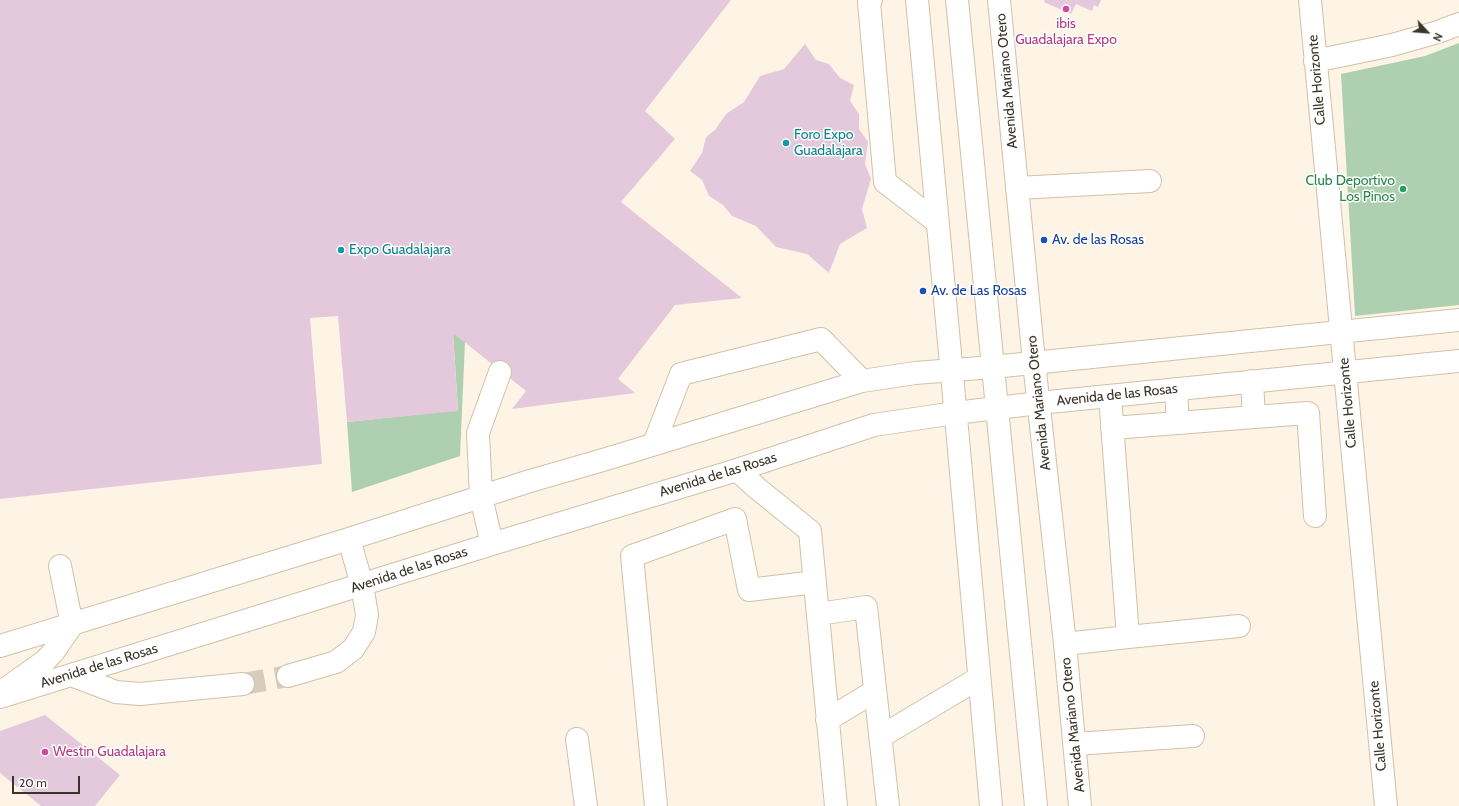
<!DOCTYPE html>
<html>
<head>
<meta charset="utf-8">
<style>
  body { margin:0 }
  #map { position:relative; width:1459px; height:806px; overflow:hidden; background:#fef4e5; font-family:Cabin,sans-serif }
  canvas { display:block }
  .north { position:absolute; left:1407px; top:12px; width:40px; height:40px; -webkit-text-stroke:3px #fff; paint-order:stroke; rotate:116deg; font-size:11px; font-weight:700; line-height:16px; text-align:center; color:#393329 }
  .north::after { content:''; display:block; margin:auto; width:14px; height:18px; background:#393329; clip-path:polygon(50% 0,100% 100%,50% 72%,0 100%) }
  .scale { position:absolute; left:12px; top:776px; width:68px; height:18px; box-sizing:border-box; border:2px solid #393329; border-top:0; padding-left:5px; font-size:12px; line-height:14px; white-space:nowrap; color:#393329; -webkit-text-stroke:3px #fff; paint-order:stroke }
</style>
</head>
<body>
<div id="map">
<canvas width="1459" height="806"></canvas>
<div class="north">N</div>
<div class="scale">20 m</div>
</div>
<script>
const context = document.querySelector('canvas').getContext('2d');
context.lineJoin = 'round';
function fill(path, color) { context.fillStyle = color; context.fill(path, 'evenodd'); }
const poly = rows => new Path2D(rows.map(r => 'M' + r).join(''));
function strokePath(path, color, width, dash) { context.strokeStyle = color; context.lineWidth = width; context.lineCap = dash ? 'butt' : 'round'; context.setLineDash(dash || []); context.stroke(path); }
function label(font, color, halo, rows, align = 'center') {
  context.font = font + ' Cabin,sans-serif'; context.lineWidth = 3; context.setLineDash([]); context.textBaseline = 'middle'; context.strokeStyle = halo; context.fillStyle = color; for (const [text, x, y, turn = 0] of rows) {
    context.save(); context.translate(x, y); context.rotate((+turn || 0) * Math.PI / 180); context.textAlign = isNaN(turn) ? turn : align; if (halo) context.strokeText(text, 0, 0); context.fillText(text, 0, 0); context.restore();
  }
}
const green = poly([
  [1459,43,1459,305,1355,316,1341,74,1425,56],
  [453,333,465,342,460,456,352,492,347,422,458,410]
]);
const building = poly([
  [0,0,731,0,645,111,675,139,621,202,742,298,675,305,618,379,635,393,512,409,526,391,453,333,458,411,347,422,338,316,310,318,322,464,0,499],
  [1045,0,1101,0,1098,7,1094,5,1092,11,1076,4,1071,14,1044,2],
  [805,44,816,60,829,64,840,78,854,85,850,101,859,114,859,129,868,142,865,164,871,179,862,209,867,228,840,244,829,273,807,254,776,247,756,226,732,216,723,205,709,196,702,180,690,171,702,153,706,137,715,130,726,114,744,102,760,76,784,69],
  [45,715,120,775,95,806,41,806,0,773,0,731]
]);
const minorTunnel = poly([
  [243,684,288,676]
]);
const minor = poly([
  [871,0,869,2,885,182,937,222],
  [1310,0,1386,806],
  [1315,61,1392,45,1438,32,1459,24],
  [1017,188,1150,181],
  [1254,417,1308,413,1315,516],
  [1178,423,1254,417,1252,381],
  [1112,428,1178,423,1176,389],
  [654,444,681,374,821,339,862,381],
  [737,470,758,489,810,531,836,806],
  [492,544,481,497,478,433,500,372],
  [818,614,866,607,888,806],
  [1128,637,1239,626],
  [1065,644,1128,637,1110,396],
  [0,646,349,539,530,481,603,460,862,381,915,373,993,367,1459,320],
  [71,675,116,692,140,694,243,684],
  [288,676,336,662,353,649,364,632,367,615,362,585,349,539],
  [4,690,45,661,54,651,72,625,60,566],
  [0,697,492,544,737,470,874,425,955,413,1039,403,1459,361],
  [827,720,875,691],
  [880,737,979,678],
  [577,739,586,806],
  [1075,744,1193,736],
  [656,806,632,556,735,519,749,590,815,582]
]);
const major = poly([
  [917,0,958,439,991,806],
  [957,0,1036,806],
  [999,0,1034,362,1065,644,1080,806]
]);
const markers = [
  [1066,9,4,"#d1479c"],
  [786,143,4,"#0f9aa8"],
  [1403,189,4,"#2e9e5b"],
  [1044,240,4,"#1a4fb4"],
  [341,250,4,"#0f9aa8"],
  [923,291,4,"#1a4fb4"],
  [45,752,4,"#d1479c"]
];
const hotelNames = [
  ["ibis",1066,24],
  ["Guadalajara Expo",1066,40],
  ["Westin Guadalajara",53,752,"left"]
];
const streetNames = [
  ["Calle Horizonte",1317,80,-95],
  ["Avenida Mariano Otero",1007,81,-95],
  ["Avenida de las Rosas",1117,395,-6],
  ["Avenida Mariano Otero",1039,403,-96],
  ["Calle Horizonte",1348,403,-95],
  ["Avenida de las Rosas",718,475,-17],
  ["Avenida de las Rosas",409,570,-18],
  ["Avenida de las Rosas",99,666,-17],
  ["Avenida Mariano Otero",1073,725,-96],
  ["Calle Horizonte",1378,726,-95]
];
const cultureNames = [
  ["Foro Expo",794,135],
  ["Guadalajara",794,151],
  ["Expo Guadalajara",349,250]
];
const leisureNames = [
  ["Club Deportivo",1395,181],
  ["Los Pinos",1395,197]
];
const transitNames = [
  ["Av. de las Rosas",1052,240],
  ["Av. de Las Rosas",931,291]
];
fill(green, '#aed0b0');
fill(building, '#e4c9dc');
strokePath(minorTunnel, '#d7cdbf', 22, [22, 11]);
strokePath(minor, '#d0c1a8', 24);
strokePath(major, '#d0c1a8', 24);
strokePath(minor, '#fff', 22);
strokePath(major, '#fff', 22);
for (const [x, y, r, color] of markers) { const dot = new Path2D(); dot.arc(x, y, r, 0, 2 * Math.PI); context.fillStyle = color; context.fill(dot); strokePath(dot, '#fff', 1.5); }
label('14px', '#b23c85', '#fff', hotelNames);
label('14px', '#393329', '#fff', streetNames);
label('14px', '#0d838f', '#fff', cultureNames, 'left');
label('14px', '#27864d', '#fff', leisureNames, 'right');
label('14px', '#164399', '#fff', transitNames, 'left');
</script>
</body>
</html>
